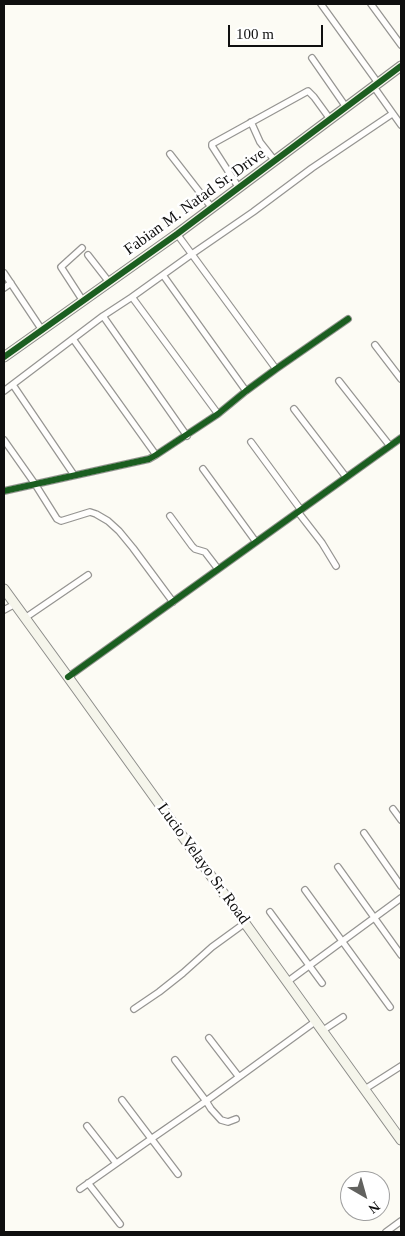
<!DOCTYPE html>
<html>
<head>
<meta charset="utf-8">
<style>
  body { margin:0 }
  #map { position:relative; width:405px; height:1236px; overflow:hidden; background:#fcfbf4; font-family:Georgia,serif }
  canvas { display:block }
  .frame { position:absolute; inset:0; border:5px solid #0f0f0f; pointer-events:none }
  .north { position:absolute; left:340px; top:1171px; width:50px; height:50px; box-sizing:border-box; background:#fff; border:1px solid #9f9f9f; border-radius:50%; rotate:142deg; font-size:14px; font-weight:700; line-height:20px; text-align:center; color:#0f0f0f }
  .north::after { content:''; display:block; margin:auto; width:18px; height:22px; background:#62625f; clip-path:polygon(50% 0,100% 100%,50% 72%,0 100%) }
  .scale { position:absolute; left:228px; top:25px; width:95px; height:22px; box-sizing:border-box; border:2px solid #0f0f0f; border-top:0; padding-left:6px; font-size:15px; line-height:18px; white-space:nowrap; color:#0f0f0f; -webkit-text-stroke:4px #fff; paint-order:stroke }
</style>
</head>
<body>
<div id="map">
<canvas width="405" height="1236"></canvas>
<div class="frame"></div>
<div class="north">N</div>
<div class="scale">100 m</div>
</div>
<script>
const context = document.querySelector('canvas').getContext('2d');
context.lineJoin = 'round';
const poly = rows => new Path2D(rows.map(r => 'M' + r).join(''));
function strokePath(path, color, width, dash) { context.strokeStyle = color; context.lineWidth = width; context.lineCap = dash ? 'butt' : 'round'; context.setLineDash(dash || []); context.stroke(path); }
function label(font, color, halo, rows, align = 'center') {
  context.font = font + ' Georgia,serif'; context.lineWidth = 5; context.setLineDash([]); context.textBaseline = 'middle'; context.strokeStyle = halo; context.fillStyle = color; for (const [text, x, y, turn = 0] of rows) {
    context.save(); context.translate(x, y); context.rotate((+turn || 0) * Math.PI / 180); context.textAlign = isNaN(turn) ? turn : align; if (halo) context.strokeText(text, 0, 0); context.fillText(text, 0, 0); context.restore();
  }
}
const street = poly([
  [321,4,378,83],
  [371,4,401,45],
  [312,58,346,107],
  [374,87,401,125],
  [251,122,260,142,275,161],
  [170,154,212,208],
  [239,188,212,146,212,144,308,91,314,97,330,119],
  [177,234,276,369],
  [82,248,61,267,83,301],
  [88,255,109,282],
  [4,273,42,330],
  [163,275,246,391],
  [4,288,11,283],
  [132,297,218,414],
  [103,316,187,436],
  [73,339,156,455],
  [375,345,401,379],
  [339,381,390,446],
  [13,385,74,475],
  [4,391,103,316,132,297,192,254,253,212,312,168,392,114],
  [294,409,346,477],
  [4,440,35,484,57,519,61,521,90,512,96,514,108,521,119,531,133,548,173,602],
  [251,442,301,510],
  [203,469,256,542],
  [4,491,149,459,156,455,218,414,246,391,276,369,348,319],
  [298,512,322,543,336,566],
  [170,516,192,546,195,549,205,552,218,569],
  [4,610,15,604],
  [25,618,88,575],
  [68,677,401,438],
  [393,809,401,820],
  [364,833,401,886],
  [338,867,401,955],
  [305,890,390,1007],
  [270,912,322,983],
  [287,982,401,898],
  [134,1009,159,992,183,973,212,947,245,923],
  [322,1031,343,1017],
  [209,1038,239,1077],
  [175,1060,206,1101,211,1109,221,1120,228,1122,236,1119],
  [365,1089,401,1066],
  [122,1100,178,1174],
  [87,1126,116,1163],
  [88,1183,120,1224],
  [80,1189,151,1139,206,1101,316,1021],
  [386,1232,401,1221]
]);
const secondary = poly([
  [4,357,177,234,401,66],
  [4,589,68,677,401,1140]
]);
const cycleway = poly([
  [4,357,177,234,401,66],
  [4,491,149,459,156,455,218,414,246,391,276,369,348,319],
  [68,677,401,438]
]);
const streetNames = [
  ["Fabian M. Natad Sr. Drive",195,202,-36],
  ["Lucio Velayo Sr. Road",203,864,54]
];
strokePath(street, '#969592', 8);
strokePath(secondary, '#8c8c89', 11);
strokePath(street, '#fffefd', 5.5);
strokePath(secondary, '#f5f5eb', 9);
strokePath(cycleway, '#1b5e20', 6);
label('16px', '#0f0f0f', '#fff', streetNames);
</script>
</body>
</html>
